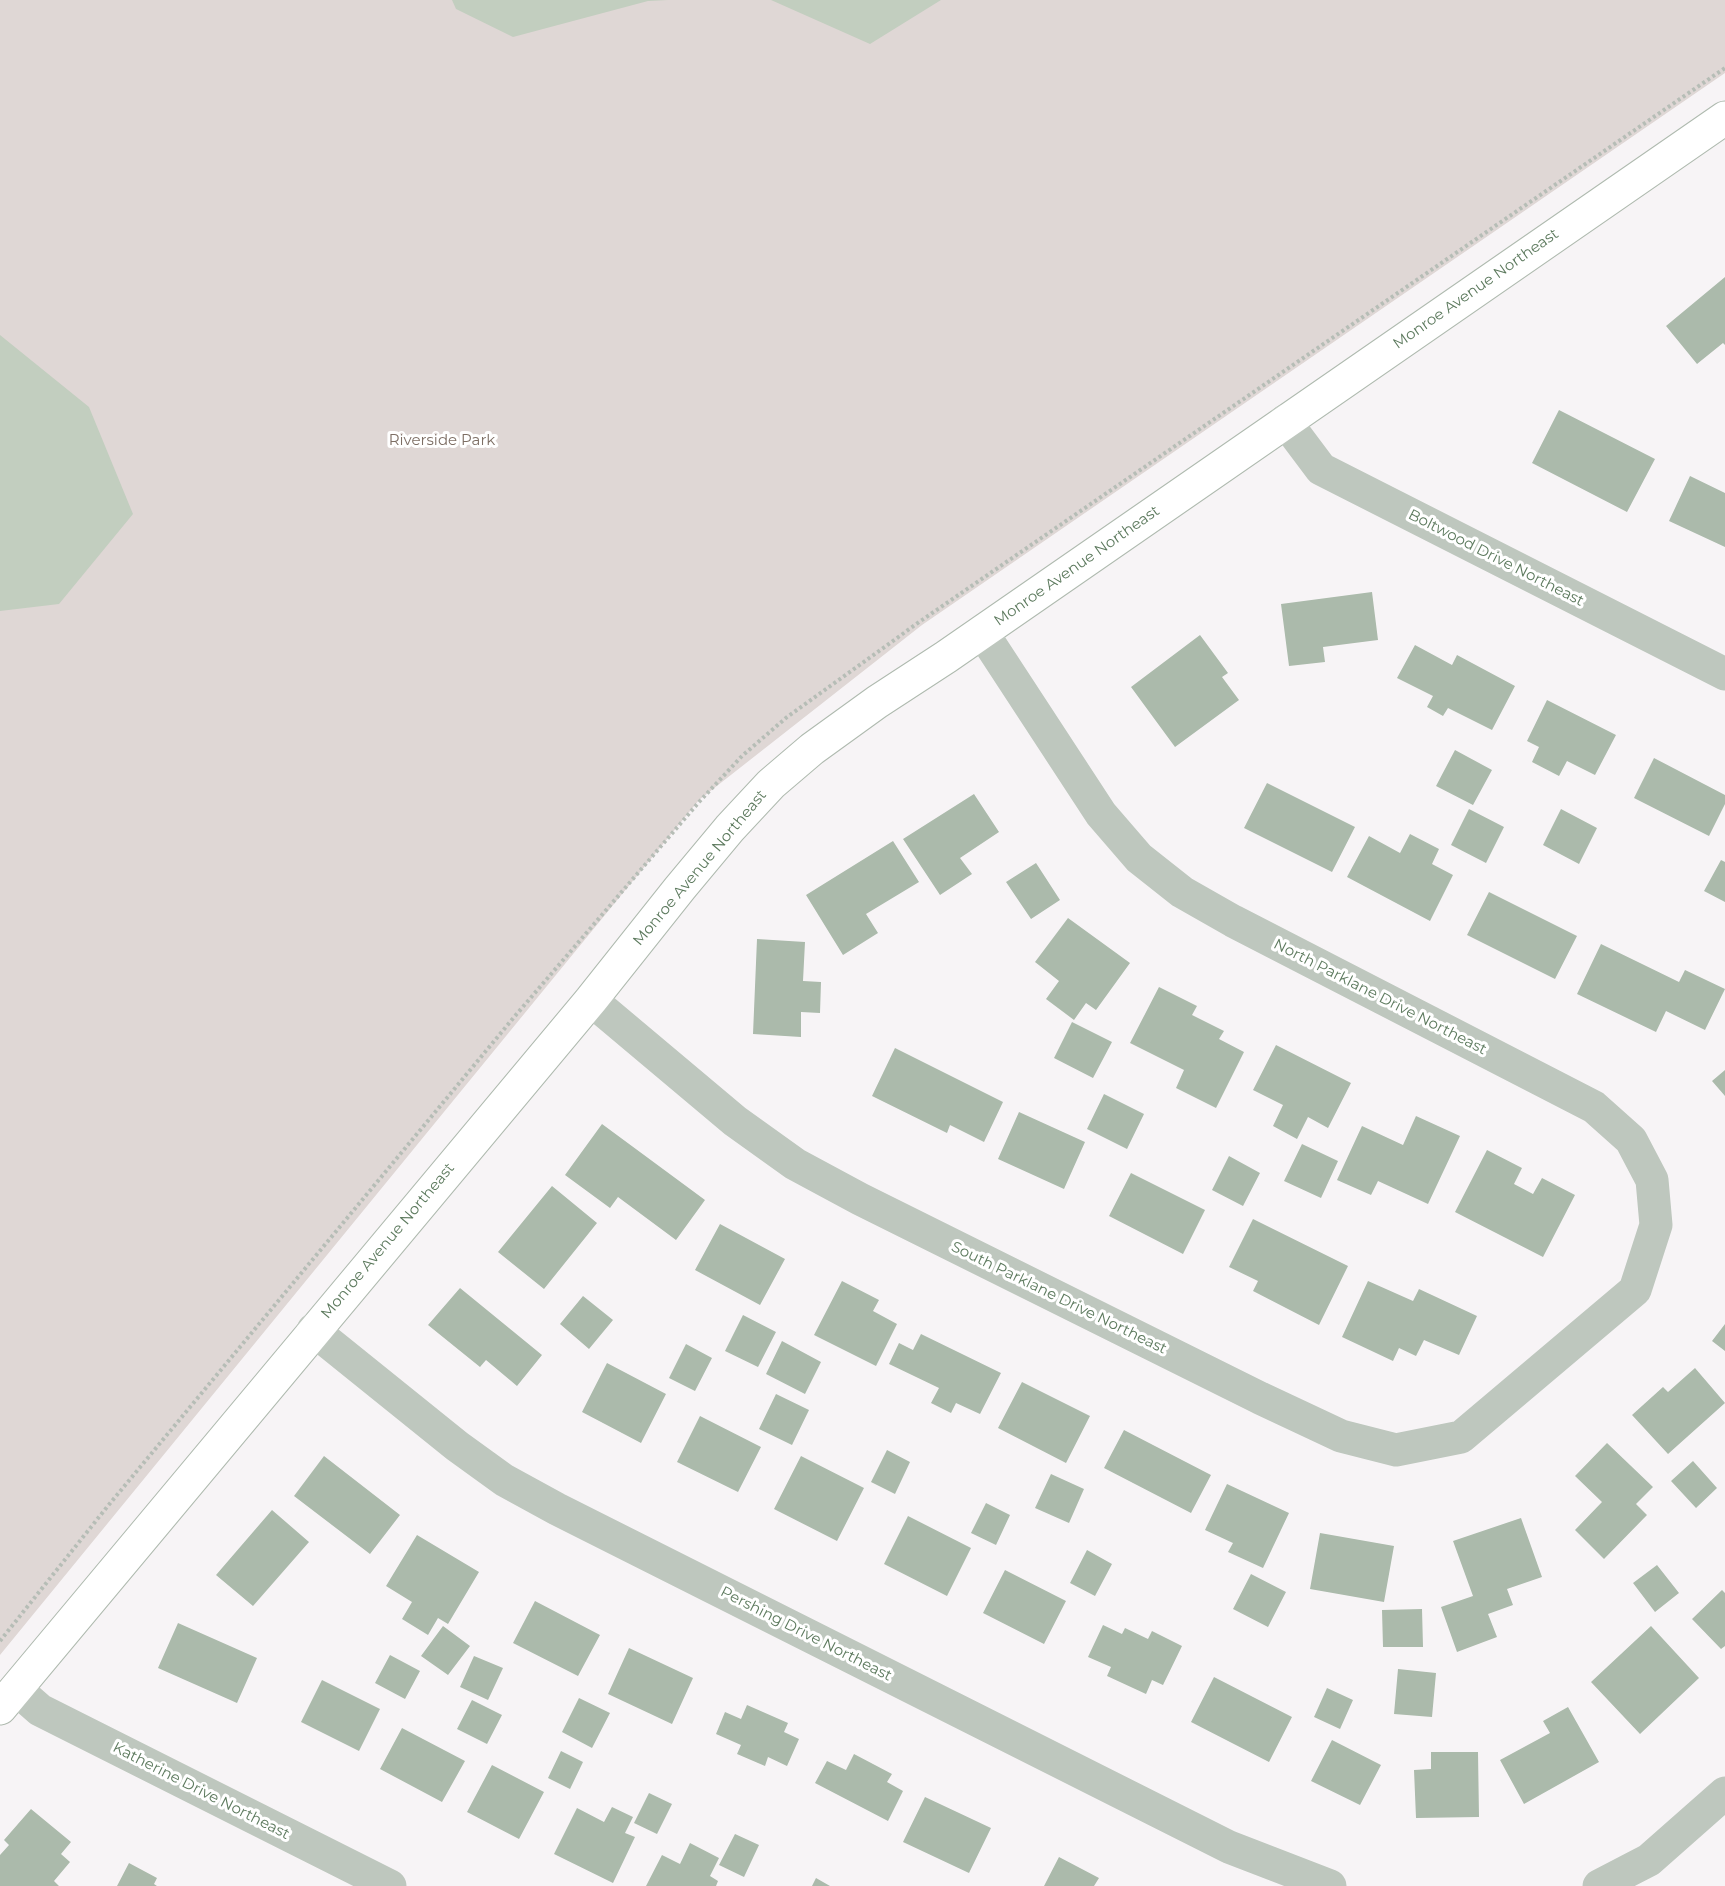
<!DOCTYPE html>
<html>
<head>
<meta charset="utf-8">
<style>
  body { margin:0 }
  canvas { display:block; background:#f7f4f6 }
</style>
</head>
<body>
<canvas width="1725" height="1886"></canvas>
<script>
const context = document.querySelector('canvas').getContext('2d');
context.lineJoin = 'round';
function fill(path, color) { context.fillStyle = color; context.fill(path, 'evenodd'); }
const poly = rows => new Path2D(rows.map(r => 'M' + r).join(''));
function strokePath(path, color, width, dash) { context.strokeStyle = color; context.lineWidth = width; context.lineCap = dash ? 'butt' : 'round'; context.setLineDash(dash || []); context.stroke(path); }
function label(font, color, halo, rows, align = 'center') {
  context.font = font + ' Montserrat,sans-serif'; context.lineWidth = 6; context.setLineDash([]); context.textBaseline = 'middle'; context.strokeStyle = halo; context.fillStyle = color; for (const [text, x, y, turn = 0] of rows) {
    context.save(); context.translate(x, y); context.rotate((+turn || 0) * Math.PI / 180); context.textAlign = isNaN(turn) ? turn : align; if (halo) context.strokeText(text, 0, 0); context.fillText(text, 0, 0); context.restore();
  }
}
const green = poly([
  [0,0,1725,0,1725,73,922,625,699,800,0,1655]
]);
const water = poly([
  [452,0,668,0,648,1,513,37,456,9],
  [771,0,941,0,870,44],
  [0,335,89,407,133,514,59,604,0,611]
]);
const building = poly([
  [1725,277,1725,345,1723,343,1697,364,1666,326],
  [1559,410,1655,459,1627,512,1532,463],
  [1690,476,1725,493,1725,547,1669,521],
  [1372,592,1378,640,1323,647,1325,662,1289,666,1281,604],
  [1200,635,1228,673,1222,677,1239,700,1175,747,1131,687],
  [1415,645,1452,665,1457,655,1515,686,1492,730,1448,708,1443,716,1427,707,1433,696,1397,678],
  [1547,700,1616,735,1595,775,1567,761,1559,776,1532,762,1539,747,1527,741],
  [1455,750,1492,770,1473,805,1436,786],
  [1654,758,1725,795,1725,804,1709,836,1634,798],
  [1267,783,1355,827,1332,872,1244,828],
  [974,794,999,832,960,858,972,874,940,895,903,839],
  [1469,809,1504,827,1486,863,1451,845],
  [1561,809,1597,828,1579,864,1543,845],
  [1410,834,1439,849,1432,864,1453,875,1430,921,1347,877,1369,836,1400,853],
  [893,841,919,882,866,914,878,933,843,955,806,895],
  [1721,860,1725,862,1725,902,1704,891],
  [1036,863,1060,900,1031,919,1006,882],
  [1489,892,1577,936,1555,979,1467,935],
  [1068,918,1130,963,1096,1010,1086,1003,1074,1020,1046,999,1059,981,1035,962],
  [757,939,805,942,803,981,821,982,820,1013,801,1012,801,1037,753,1034],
  [1601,944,1679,982,1685,970,1725,989,1705,1030,1666,1011,1656,1032,1577,994],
  [1159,987,1197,1006,1192,1015,1224,1031,1219,1039,1244,1052,1216,1108,1176,1088,1184,1070,1130,1043],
  [1072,1022,1112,1042,1093,1078,1054,1058],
  [1276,1045,1351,1083,1328,1128,1308,1117,1297,1139,1273,1126,1283,1105,1253,1090],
  [895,1048,1003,1102,984,1142,950,1125,947,1133,872,1096],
  [1725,1070,1725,1096,1712,1081],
  [1104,1094,1144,1114,1127,1149,1087,1129],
  [1019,1112,1085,1142,1064,1189,998,1159],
  [1416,1116,1460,1136,1428,1204,1378,1181,1371,1195,1337,1180,1362,1126,1403,1145],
  [602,1124,705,1200,676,1240,618,1197,610,1208,565,1175],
  [1302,1144,1338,1161,1321,1198,1284,1181],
  [1487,1150,1522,1168,1514,1184,1533,1194,1542,1178,1575,1195,1543,1257,1455,1212],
  [1229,1156,1260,1173,1243,1206,1212,1190],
  [1131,1173,1205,1210,1183,1254,1109,1216],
  [552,1186,597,1223,544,1289,498,1252],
  [1253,1219,1348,1266,1319,1325,1253,1291,1258,1281,1229,1267],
  [720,1224,785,1259,760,1305,695,1270],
  [842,1281,879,1300,873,1311,897,1324,876,1366,814,1335],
  [1368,1281,1413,1301,1419,1289,1477,1316,1459,1355,1424,1340,1416,1356,1399,1348,1393,1361,1342,1337],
  [460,1288,542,1355,517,1386,486,1360,480,1367,428,1325],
  [583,1296,613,1320,589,1349,560,1324],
  [743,1315,776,1332,758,1367,725,1351],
  [1725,1324,1725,1351,1712,1341],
  [921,1334,1001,1373,980,1414,956,1403,951,1413,931,1403,939,1388,889,1364,899,1343,913,1350],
  [782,1341,821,1362,805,1394,766,1374],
  [686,1344,712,1358,695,1391,669,1378],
  [607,1363,666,1394,641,1443,582,1412],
  [1695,1368,1725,1403,1668,1454,1632,1415,1663,1387,1668,1392],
  [1022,1382,1090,1416,1066,1463,998,1428],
  [776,1394,809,1410,792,1445,759,1429],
  [700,1416,761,1447,738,1492,677,1462],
  [1124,1430,1211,1475,1191,1513,1104,1468],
  [1607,1443,1653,1487,1636,1504,1647,1515,1604,1559,1575,1530,1602,1502,1575,1476],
  [887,1450,910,1462,895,1494,871,1482],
  [324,1456,400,1515,370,1554,294,1496],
  [801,1456,864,1488,837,1541,774,1509],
  [1693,1461,1717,1488,1696,1508,1671,1481],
  [1051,1474,1084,1489,1069,1523,1035,1508],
  [1227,1484,1289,1513,1263,1568,1228,1552,1233,1543,1205,1530],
  [986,1503,1010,1515,996,1545,971,1533],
  [272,1510,309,1542,253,1606,216,1575],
  [908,1516,971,1548,947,1596,884,1564],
  [1521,1518,1542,1577,1507,1589,1513,1605,1488,1614,1497,1637,1457,1652,1441,1607,1473,1596,1453,1541],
  [1320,1533,1394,1546,1384,1602,1310,1589],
  [417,1535,479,1572,448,1624,438,1618,428,1635,402,1619,412,1602,386,1586],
  [1087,1550,1112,1564,1095,1596,1070,1583],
  [1657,1565,1679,1593,1655,1612,1633,1583],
  [1005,1570,1066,1601,1044,1644,983,1613],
  [1251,1574,1286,1592,1268,1627,1233,1609],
  [1722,1590,1725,1593,1725,1646,1721,1649,1692,1619],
  [535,1601,600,1635,578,1676,513,1643],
  [1422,1609,1423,1647,1383,1647,1382,1610],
  [178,1623,257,1658,237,1703,158,1668],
  [1103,1625,1122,1634,1125,1628,1148,1639,1152,1631,1182,1646,1163,1685,1152,1680,1146,1694,1107,1676,1111,1667,1088,1657],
  [443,1626,470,1646,448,1675,421,1656],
  [1651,1626,1699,1678,1640,1734,1591,1682],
  [629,1648,693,1678,672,1724,608,1694],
  [390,1655,420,1671,405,1699,375,1683],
  [474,1656,503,1668,488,1700,460,1687],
  [1398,1669,1436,1673,1432,1717,1394,1714],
  [1214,1677,1292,1717,1269,1762,1191,1722],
  [322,1680,380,1709,359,1751,301,1722],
  [1327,1688,1353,1700,1340,1729,1314,1717],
  [579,1698,610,1713,592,1748,562,1732],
  [472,1700,502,1715,487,1744,457,1729],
  [747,1705,788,1723,784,1732,799,1739,787,1766,768,1757,765,1766,737,1754,741,1745,716,1734,725,1712,741,1719],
  [1568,1707,1599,1762,1524,1804,1500,1760,1550,1733,1543,1721],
  [402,1728,465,1761,442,1802,380,1769],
  [1332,1740,1381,1765,1360,1805,1311,1781],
  [561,1751,583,1762,570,1789,548,1778],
  [1431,1752,1478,1752,1479,1817,1416,1818,1414,1770,1431,1769],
  [854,1754,892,1774,887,1782,903,1791,888,1821,815,1783,827,1761,846,1770],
  [492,1765,544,1792,519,1839,467,1812],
  [649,1793,672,1804,657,1834,634,1823],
  [925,1797,991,1828,969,1873,903,1842],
  [612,1807,633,1817,625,1833,635,1837,613,1883,554,1854,577,1808,604,1822],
  [31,1809,71,1842,61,1854,70,1862,54,1881,59,1886,0,1886,0,1855,9,1845,4,1840],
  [735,1834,759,1845,744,1877,719,1865],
  [690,1843,719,1858,710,1876,718,1881,716,1886,646,1886,662,1855,680,1864],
  [1059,1857,1099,1878,1094,1886,1044,1886],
  [129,1863,157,1878,154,1884,157,1886,117,1886],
  [816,1878,830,1886,812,1886]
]);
const path = poly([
  [0,1641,107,1507,515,1016,699,802,742,756,787,717,922,620,1725,68]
]);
const minor = poly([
  [1285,421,1321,469,1725,674],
  [591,1000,735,1121,795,1164,860,1199,1260,1398,1341,1436,1396,1450,1461,1437,1635,1290,1656,1225,1652,1180,1631,1140,1594,1107,1233,921,1182,892,1139,858,1101,814,982,632],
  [313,1330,457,1446,504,1480,557,1509,1229,1847,1330,1886],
  [16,1689,40,1710,390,1886],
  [1599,1886,1649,1860,1725,1793]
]);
const major = poly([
  [0,1708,591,1000,680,888,730,828,771,784,812,749,877,702,946,657,1725,118]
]);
const streetNames = [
  ["Monroe Avenue Northeast",1476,289,-35],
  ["Boltwood Drive Northeast",1496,558,27],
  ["Monroe Avenue Northeast",1077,566,-35],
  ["Monroe Avenue Northeast",700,868,-50],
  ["North Parklane Drive Northeast",1380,997,27],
  ["Monroe Avenue Northeast",388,1241,-50],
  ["South Parklane Drive Northeast",1059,1298,26],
  ["Pershing Drive Northeast",806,1634,27],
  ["Katherine Drive Northeast",201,1791,27]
];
const parkNames = [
  ["Riverside Park",442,441]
];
fill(green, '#dfd7d5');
fill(water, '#c2cebf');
fill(building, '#abbaab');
strokePath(major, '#afbaaf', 35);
strokePath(path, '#b6bdb6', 4, [3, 3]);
strokePath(minor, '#bec7be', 33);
strokePath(major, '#fff', 33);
label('15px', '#5d7a5e', '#fff', streetNames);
label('15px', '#7d6e64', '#fff', parkNames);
</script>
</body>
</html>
